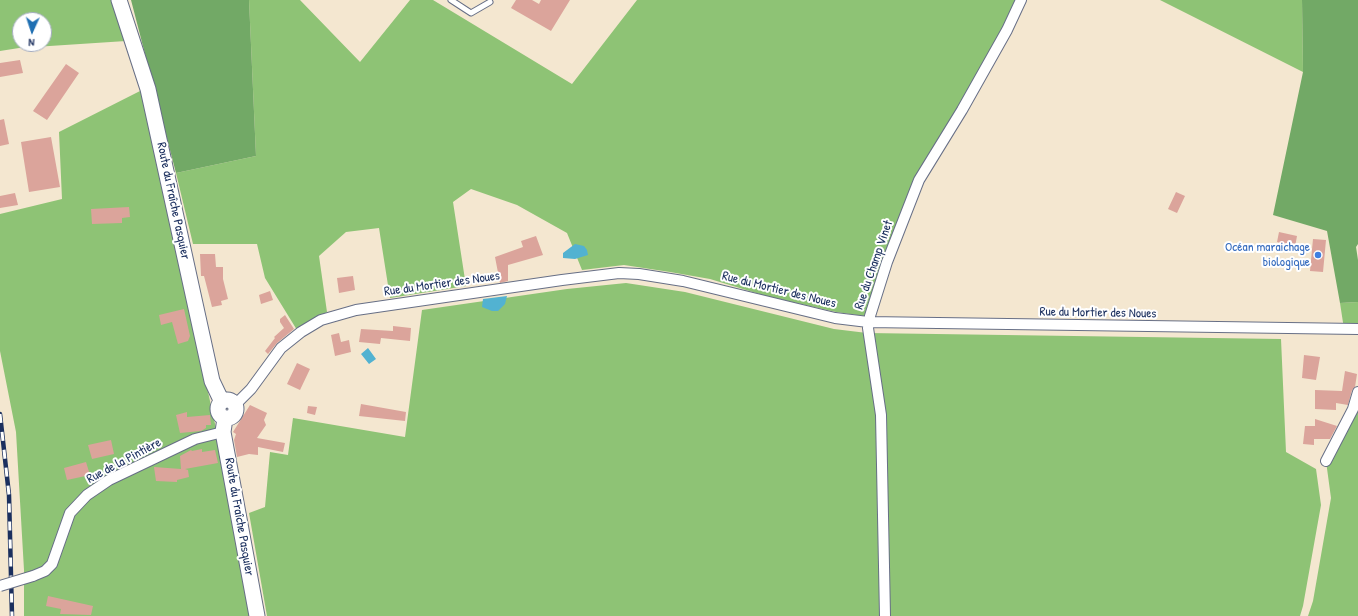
<!DOCTYPE html>
<html>
<head>
<meta charset="utf-8">
<style>
  body { margin:0 }
  #map { position:relative; width:1358px; height:616px; overflow:hidden; background:#f4e7d0; font-family:"Patrick Hand",sans-serif }
  canvas { display:block }
  .north { position:absolute; left:12px; top:12px; width:40px; height:40px; box-sizing:border-box; background:#fff; border:1px solid #a4acbf; border-radius:50%; rotate:183deg; font-size:11px; font-weight:700; line-height:16px; text-align:center; color:#1b2f5e }
  .north::after { content:''; display:block; margin:auto; width:14px; height:18px; background:#1f6fb2; clip-path:polygon(50% 0,100% 100%,50% 72%,0 100%) }
</style>
</head>
<body>
<div id="map">
<canvas width="1358" height="616"></canvas>
<div class="north">N</div>
</div>
<script>
const context = document.querySelector('canvas').getContext('2d');
context.lineJoin = 'round';
function fill(path, color) { context.fillStyle = color; context.fill(path, 'evenodd'); }
const poly = rows => new Path2D(rows.map(r => 'M' + r).join(''));
function strokePath(path, color, width, dash) { context.strokeStyle = color; context.lineWidth = width; context.lineCap = dash ? 'butt' : 'round'; context.setLineDash(dash || []); context.stroke(path); }
function label(font, color, halo, rows, align = 'center') {
  context.font = font + ' "Patrick Hand",sans-serif'; context.lineWidth = 4; context.setLineDash([]); context.textBaseline = 'middle'; context.strokeStyle = halo; context.fillStyle = color; for (const [text, x, y, turn = 0] of rows) {
    context.save(); context.translate(x, y); context.rotate((+turn || 0) * Math.PI / 180); context.textAlign = isNaN(turn) ? turn : align; if (halo) context.strokeText(text, 0, 0); context.fillText(text, 0, 0); context.restore();
  }
}
const green = poly([
  [0,0,113,0,126,41,19,48,0,51],
  [20,20,44,20,44,44,20,44],
  [249,0,300,0,360,62,410,0,433,0,572,84,637,0,1021,0,919,180,864,316,836,312,766,296,710,279,670,272,624,265,582,270,567,233,517,205,471,189,453,202,466,286,390,298,379,228,346,232,319,256,327,312,297,330,265,278,257,244,193,244,176,173,256,156],
  [1160,0,1302,0,1303,72],
  [142,90,257,616,24,616,24,570,16,432,0,351,0,214,62,199,59,132],
  [626,283,685,292,834,329,867,333,1281,339,1286,452,1316,469,1321,505,1303,606,1300,616,267,616,249,513,265,507,270,452,288,455,293,418,405,437,422,310,567,289],
  [1358,302,1358,329,1344,329,1340,303],
  [1358,409,1358,616,1308,616,1313,601,1331,498,1326,461]
]);
const forest = poly([
  [131,0,249,0,256,156,176,173],
  [1302,0,1358,0,1358,244,1356,247,1358,260,1358,302,1340,303,1327,231,1273,215,1303,72]
]);
const water = poly([
  [575,244,584,246,587,250,588,255,575,259,563,258,563,253],
  [507,296,505,304,498,311,492,311,482,307,483,299],
  [368,348,376,359,369,364,361,354]
]);
const building = poly([
  [516,0,532,0,539,4,541,0,570,0,551,31,511,8],
  [20,60,23,73,0,77,0,63],
  [66,64,79,73,47,120,33,111],
  [4,119,9,144,0,146,0,120],
  [51,137,60,187,29,192,21,142],
  [1176,192,1185,196,1177,213,1168,209],
  [15,193,18,205,0,208,0,196],
  [129,207,130,217,122,218,122,223,92,224,91,209],
  [1279,232,1297,236,1295,247,1277,242],
  [536,236,543,255,508,265,508,281,500,283,495,257,523,247,521,241],
  [1313,239,1326,240,1323,272,1310,271],
  [200,254,215,254,216,267,223,267,223,279,228,299,221,301,222,305,212,307,204,276,201,276],
  [353,276,355,290,339,293,337,278],
  [270,291,273,300,261,304,259,295],
  [184,309,190,336,188,341,178,344,172,322,161,325,159,315],
  [285,315,294,329,277,343,268,354,265,351,275,338,274,337,284,328,280,322,280,319],
  [393,326,411,328,410,341,381,338,380,344,359,342,361,329,393,331],
  [339,333,341,342,349,340,351,352,335,356,331,335],
  [1304,355,1320,357,1316,380,1302,378],
  [297,363,310,369,300,390,287,384],
  [1345,371,1357,374,1355,387,1352,390,1348,405,1336,403,1336,410,1315,409,1315,390,1342,391],
  [361,404,406,412,405,421,359,416],
  [250,405,267,413,264,420,266,425,257,438,285,443,283,452,258,447,258,455,249,454,237,457,234,440,236,434,233,432],
  [308,406,317,407,315,415,307,413],
  [187,412,187,417,210,415,211,425,206,425,206,428,201,431,180,433,176,415],
  [1315,419,1337,426,1330,439,1314,439,1314,445,1303,444,1305,426,1315,426],
  [111,440,114,454,92,459,88,445],
  [202,449,202,452,215,450,218,463,185,469,188,470,189,477,177,480,177,482,156,481,154,467,181,469,180,456,191,450,192,451],
  [86,462,90,475,67,480,64,468],
  [48,596,93,606,91,615,60,614,61,609,46,606]
]);
const service = poly([
  [451,0,471,13,490,2]
]);
const minor = poly([
  [235,405,251,389,281,348,301,332,321,320,356,310,562,280,619,273,639,274,683,281,835,318,868,322,1358,329],
  [1326,461,1353,409,1358,392],
  [33,576,45,571,52,564,70,513,87,495,109,480,195,439,223,432],
  [885,616,881,415,868,328,870,316,887,262,919,180,962,110,1007,30,1021,0]
]);
const secondary = poly([
  [119,0,148,89,212,381,222,402],
  '218 409a9 9 0 1 1 18 0a9 9 0 1 1-18 0Z',
  [225,418,223,432,257,616]
]);
const rail = poly([
  [0,414,9,495,12,616]
]);
const minorBridge = poly([
  [0,586,33,576]
]);
const markers = [
  [1318,255,4,"#3f7fe0"]
];
const streetNames = [
  ["Route du Fraîche Pasquier",173,201,78],
  ["Rue du Champ Vinet",874,265,-71],
  ["Rue du Mortier des Noues",442,284,-8],
  ["Rue du Mortier des Noues",779,290,14],
  ["Rue du Mortier des Noues",1098,313,1],
  ["Rue de la Pintière",124,461,-28],
  ["Route du Fraîche Pasquier",239,517,80]
];
const shopNames = [
  ["Océan maraichage",1310,248],
  ["biologique",1310,263]
];
fill(green, '#8ec375');
fill(forest, '#72a966');
fill(water, '#52b2d1');
fill(building, '#dba49b');
strokePath(service, '#676f86', 7);
strokePath(minor, '#676f86', 12);
strokePath(secondary, '#676f86', 17);
strokePath(service, '#fff', 5);
strokePath(minor, '#fff', 10);
strokePath(secondary, '#fff', 15);
strokePath(rail, '#1b2f5e', 4.5);
strokePath(rail, '#fff', 3, [9]);
strokePath(minorBridge, '#676f86', 12, []);
strokePath(minorBridge, '#fff', 10);
for (const [x, y, r, color] of markers) { const dot = new Path2D(); dot.arc(x, y, r, 0, 2 * Math.PI); context.fillStyle = color; context.fill(dot); strokePath(dot, '#fff', 1.5); }
label('13px', '#1b2f5e', '#fff', streetNames);
label('13px', '#366cbe', '#fff', shopNames, 'right');
</script>
</body>
</html>
